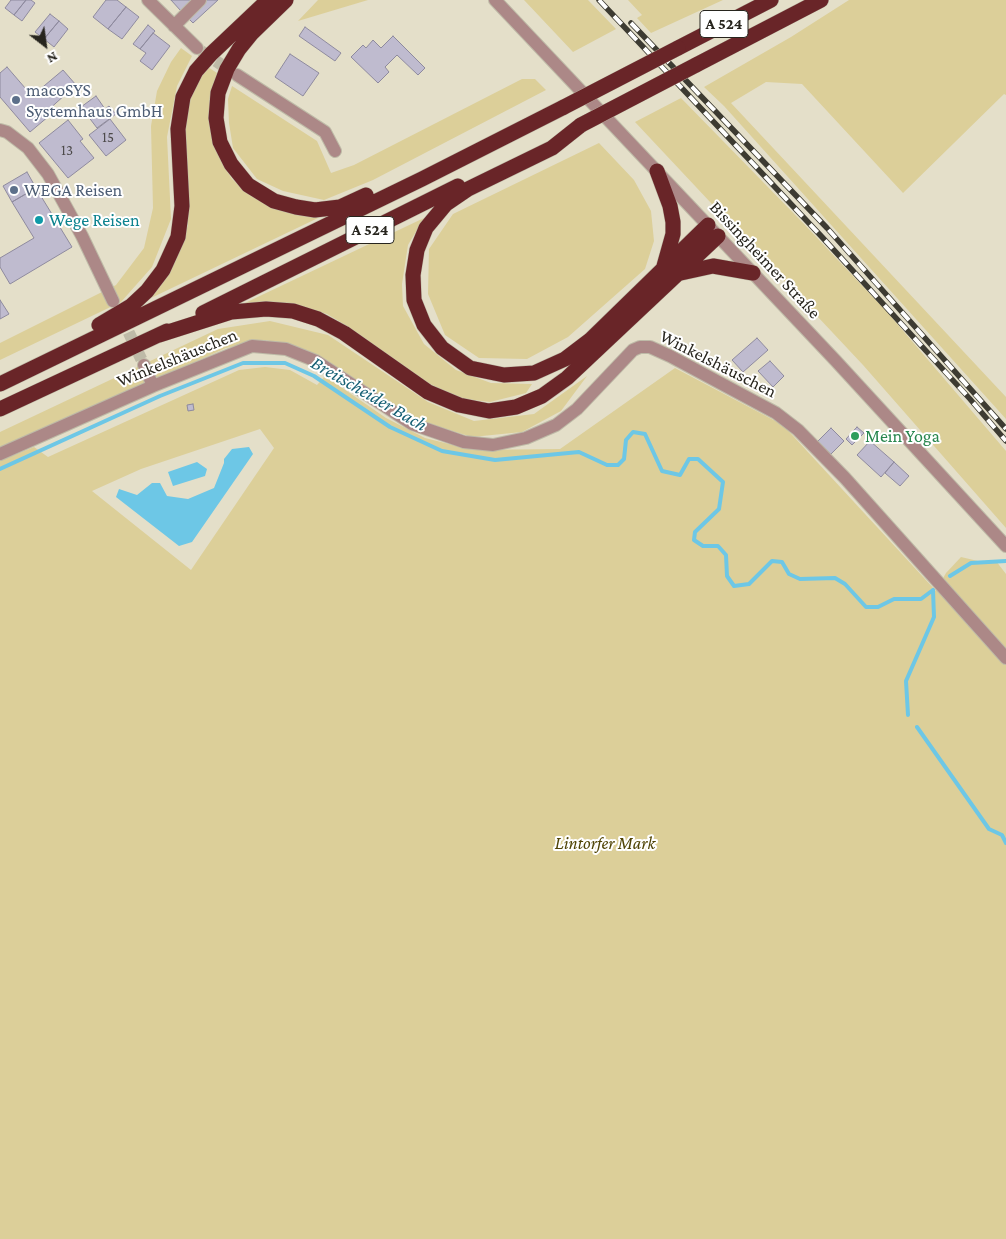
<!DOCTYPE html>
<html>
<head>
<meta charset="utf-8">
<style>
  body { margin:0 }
  #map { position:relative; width:1006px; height:1239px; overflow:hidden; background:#e4dfc9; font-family:"Crimson Pro",serif }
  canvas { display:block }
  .north { position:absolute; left:20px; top:20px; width:50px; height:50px; -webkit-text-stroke:4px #fff; paint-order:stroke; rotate:150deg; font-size:14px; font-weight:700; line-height:20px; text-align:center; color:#27251e }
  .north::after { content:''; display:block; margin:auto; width:18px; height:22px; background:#27251e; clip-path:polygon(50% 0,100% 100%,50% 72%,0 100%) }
</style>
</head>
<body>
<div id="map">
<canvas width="1006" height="1239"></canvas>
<div class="north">N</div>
</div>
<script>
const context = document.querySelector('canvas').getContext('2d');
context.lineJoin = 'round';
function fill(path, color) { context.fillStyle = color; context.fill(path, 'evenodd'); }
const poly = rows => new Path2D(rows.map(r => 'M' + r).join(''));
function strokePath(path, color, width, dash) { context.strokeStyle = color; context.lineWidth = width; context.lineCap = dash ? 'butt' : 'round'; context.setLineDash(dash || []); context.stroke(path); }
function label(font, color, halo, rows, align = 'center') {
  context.font = font + ' "Crimson Pro",serif'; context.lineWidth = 4; context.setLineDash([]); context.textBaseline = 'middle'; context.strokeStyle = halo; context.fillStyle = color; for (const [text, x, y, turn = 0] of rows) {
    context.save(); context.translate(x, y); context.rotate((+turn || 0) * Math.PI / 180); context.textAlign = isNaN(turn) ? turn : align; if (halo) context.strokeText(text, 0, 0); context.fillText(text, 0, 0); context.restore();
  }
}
const green = poly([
  [318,0,368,0,298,21],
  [524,0,588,0,616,29,573,52],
  [628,0,723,0,651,33,637,18,642,15],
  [849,0,1006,0,1006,95,1004,94,903,193,802,84,766,82,731,103,1006,397,1006,419,724,106,704,87,791,37],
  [181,48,192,56,177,86,167,137,171,219,152,267,121,302,0,360,0,343,116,285,144,248,153,208,151,126,157,91,171,62],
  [208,67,217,73,212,98,222,163,232,179,251,196,276,209,318,218,151,298,176,260,188,225,183,133,190,94],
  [522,79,535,79,546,90,373,180,324,200,283,191,257,179,233,148,229,123,228,99,232,86,317,141,331,173,354,165],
  [681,98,804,224,887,312,1006,451,1006,528,863,365,635,122],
  [599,143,634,180,651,211,654,241,645,269,568,337,527,359,479,358,445,335,428,294,429,249,453,214],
  [424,218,408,245,402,284,403,306,424,344,456,370,491,383,532,384,526,393,490,402,458,398,426,382,347,326,327,314,291,304,245,303],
  [270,321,328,335,428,402,474,421,534,414,587,376,561,411,522,432,472,437,417,420,309,351,266,340,226,348,0,450,0,432,218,329],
  [265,367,290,370,317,385,325,376,386,418,425,438,473,450,560,449,675,368,783,425,936,591,946,573,961,557,982,562,996,561,1006,574,1006,1239,0,1239,0,461,34,447,48,457,239,370],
  [260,429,274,448,191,570,92,491,141,469]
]);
const water = poly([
  [249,447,253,454,192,542,179,546,116,497,119,489,137,495,152,483,160,483,167,496,188,499,214,488,224,463,224,459,232,449],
  [197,462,207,469,205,476,173,486,168,472]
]);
const stream = poly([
  [0,469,160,396,243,363,285,363,314,376,390,427,442,451,495,460,579,452,607,465,618,465,624,459,626,440,633,432,645,434,662,471,680,475,689,459,698,459,723,482,719,509,695,532,694,540,703,546,718,546,726,555,727,576,734,586,749,584,772,561,782,562,789,574,800,579,835,578,845,584,866,607,878,607,894,599,921,599,933,590],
  [950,576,971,563,1006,561],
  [908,715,906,681,934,617,933,590],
  [917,727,989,829,1002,835,1006,843]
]);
const building = poly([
  [11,0,26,0,14,15,5,8,11,0],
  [26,0,31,0,35,3,22,21,14,15,26,0],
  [106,0,117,0,126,7,108,29,93,17,106,0],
  [171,0,193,0,181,11,171,0],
  [205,0,218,0,193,23,187,17,205,0],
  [126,7,139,17,122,39,108,29,126,7],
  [50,14,59,21,44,39,35,32,50,14],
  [59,21,68,29,54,47,44,39,59,21],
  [148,25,155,31,140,49,133,44,148,25],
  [305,27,341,53,335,61,299,36,305,27],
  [153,33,170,46,152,70,140,61,146,53,140,49,153,33],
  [393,36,425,68,418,75,397,55,385,67,389,72,378,83,351,57,363,45,366,48,373,40,381,48,393,36],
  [290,54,319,73,303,96,275,77,290,54],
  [7,67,32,96,63,70,76,85,46,112,49,116,30,132,0,97,0,73,7,67],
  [96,96,105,109,109,106,116,114,97,128,81,107,96,96],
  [110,119,126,140,106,156,89,135,110,119],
  [68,120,83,139,80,141,94,158,68,178,39,143,68,120],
  [27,172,36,188,12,202,3,186,27,172],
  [36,188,72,247,10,284,0,267,0,258,34,238,12,202,36,188],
  [0,300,9,314,0,319,0,300],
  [757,338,768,350,743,372,732,360,757,338],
  [770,361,784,376,773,387,758,371,770,361],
  [193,404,194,410,188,411,187,405,193,404],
  [857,427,864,433,852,445,846,439,857,427],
  [831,428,844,441,831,454,818,441,831,428],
  [870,441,894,462,881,477,857,455,870,441],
  [894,462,909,476,900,486,885,473,894,462]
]);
const minorTunnel = poly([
  [201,51,234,73],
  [121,316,144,365]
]);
const minor = poly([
  [148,0,197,48],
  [495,0,835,360,1006,546],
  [174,26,200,0],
  [237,75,325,132,335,151],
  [0,130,7,132,28,148,48,174,82,236,113,301],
  [144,365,153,386],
  [0,454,153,386,252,346,286,349,316,361,412,424,464,442,493,445,526,438,556,425,577,409,633,350,640,347,650,347,670,356,776,413,798,430,845,478,1006,658]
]);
const highway = poly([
  [286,0,252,33,239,49,227,69,218,93,216,118,220,142,231,164,248,185,274,201,296,207,315,210,340,207,366,195],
  [678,48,771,0],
  [696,65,821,0],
  [581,125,552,148,468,189,446,204,426,228,417,250,413,275,414,300,424,325,442,348,470,368,504,375,534,373,565,359,590,340,708,225],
  [657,171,670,206,673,222,673,234,664,266],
  [681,273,713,266,753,273],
  [203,313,458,186],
  [99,325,131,306,147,291,163,270,178,237,182,206,178,129,183,97,196,71,211,54,268,0],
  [159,335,231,312,266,309,293,311,318,319,344,333,428,392,459,405,489,411,516,407,542,396,567,378,718,236],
  [0,384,422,179,564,107],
  [0,409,167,331]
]);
const rail = poly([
  [599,0,822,237,970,399,1006,441],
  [631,23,827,228,1006,429]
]);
const highwayBridge = poly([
  [564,107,678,48],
  [581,125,696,65]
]);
const markers = [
  [16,100,5,"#5c6f8a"],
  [14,190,5,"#5c6f8a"],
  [39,220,5,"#0f9aa8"],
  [855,436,5,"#2e9e5b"]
];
const numberNames = [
  ["15",108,137],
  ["13",67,150]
];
const shields = [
  [724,24,48],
  [370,230,48]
];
const shieldNames = [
  ["A 524",724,24],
  ["A 524",370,230]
];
const serviceNames = [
  ["macoSYS",26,90],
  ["Systemhaus GmbH",26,111],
  ["WEGA Reisen",24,190]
];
const cultureNames = [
  ["Wege Reisen",49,220]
];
const streetNames = [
  ["Bissingheimer Straße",765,260,47],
  ["Winkelshäuschen",177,358,-22],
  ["Winkelshäuschen",718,364,27]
];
const leisureNames = [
  ["Mein Yoga",865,436]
];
const parkNames = [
  ["Lintorfer Mark",605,843]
];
const waterNames = [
  ["Breitscheider Bach",369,394,30]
];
fill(green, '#dccf99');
fill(water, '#6dc7e6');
strokePath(stream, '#6dc7e6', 4);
fill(building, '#bfbbcf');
strokePath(building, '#8e8a9e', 1);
strokePath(minorTunnel, '#bebaa7', 12, [12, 6]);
strokePath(minor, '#bebaa7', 14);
strokePath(highway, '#bebaa7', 16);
strokePath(minor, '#ac8887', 12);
strokePath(highway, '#692528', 15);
strokePath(rail, '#3d3b32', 5.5);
strokePath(rail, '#fff', 4, [11]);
strokePath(highwayBridge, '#bebaa7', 16, []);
strokePath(highwayBridge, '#692528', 15);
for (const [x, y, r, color] of markers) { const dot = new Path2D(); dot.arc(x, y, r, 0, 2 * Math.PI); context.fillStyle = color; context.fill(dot); strokePath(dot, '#fff', 2); }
label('15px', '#4d4a4a', null, numberNames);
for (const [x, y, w] of shields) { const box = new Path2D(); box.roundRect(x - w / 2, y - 13.5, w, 27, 4); context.fillStyle = '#fff'; context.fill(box); strokePath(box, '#27251e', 1); }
label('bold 16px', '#27251e', null, shieldNames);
label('18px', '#4e5e75', '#fff', serviceNames, 'left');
label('18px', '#0d838f', '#fff', cultureNames, 'left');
label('18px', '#27251e', '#fff', streetNames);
label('18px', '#27864d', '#fff', leisureNames, 'left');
label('italic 18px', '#4f4304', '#fff', parkNames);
label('italic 19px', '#145e73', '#fff', waterNames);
</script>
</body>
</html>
